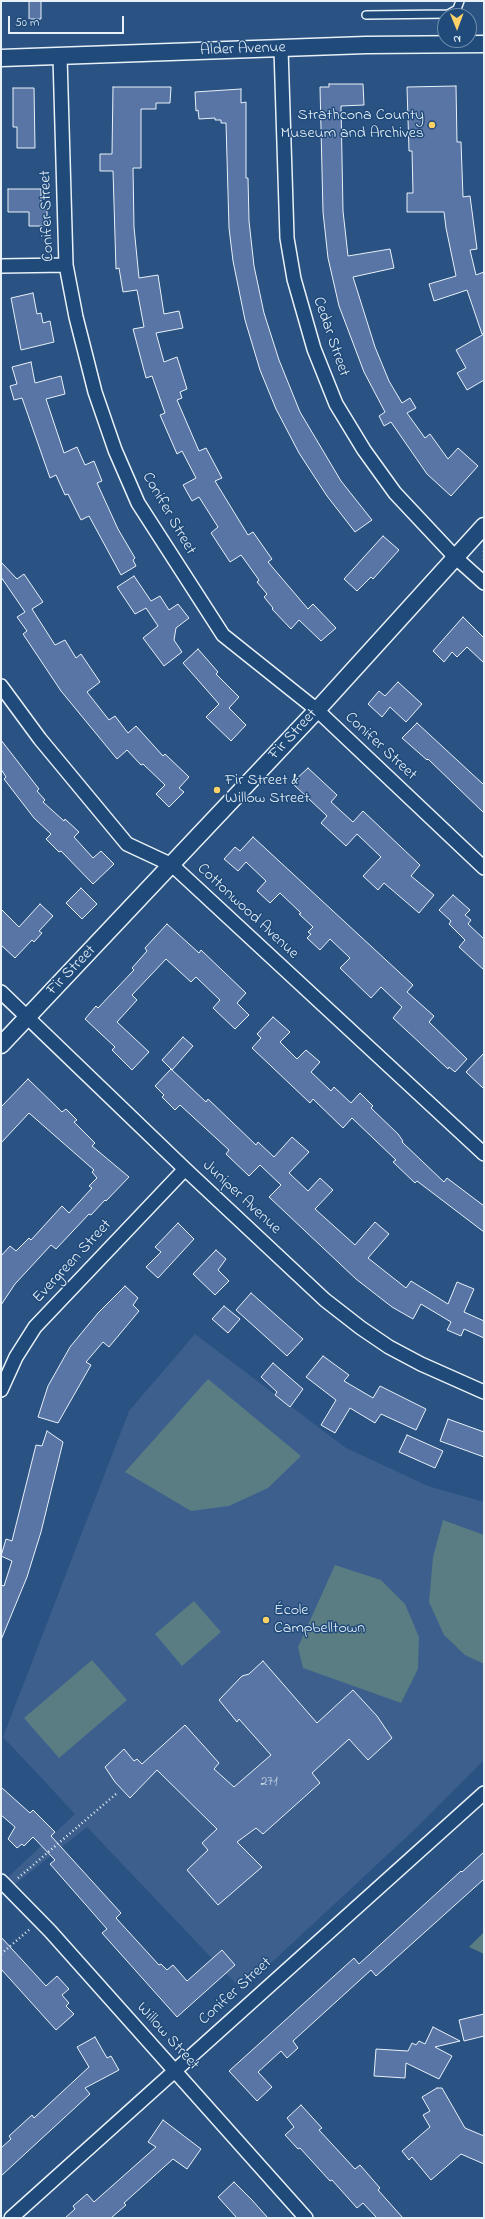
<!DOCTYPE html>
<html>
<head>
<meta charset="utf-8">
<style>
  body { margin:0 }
  #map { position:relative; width:485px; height:2219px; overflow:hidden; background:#2a5282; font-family:"Indie Flower",sans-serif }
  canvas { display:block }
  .frame { position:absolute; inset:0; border:2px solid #e8f1f8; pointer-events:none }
  .north { position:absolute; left:437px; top:8px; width:40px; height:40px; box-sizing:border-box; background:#1f4a7a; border:1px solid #6f8dac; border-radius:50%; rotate:179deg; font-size:11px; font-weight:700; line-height:16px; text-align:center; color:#e8f1f8 }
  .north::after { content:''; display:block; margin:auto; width:14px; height:18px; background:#ffd166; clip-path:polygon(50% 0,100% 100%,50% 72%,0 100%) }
  .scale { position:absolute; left:8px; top:16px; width:116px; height:18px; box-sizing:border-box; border:2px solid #e8f1f8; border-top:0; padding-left:5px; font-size:12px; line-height:14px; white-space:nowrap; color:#e8f1f8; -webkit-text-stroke:3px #1f4a7a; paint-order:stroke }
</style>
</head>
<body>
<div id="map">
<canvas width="485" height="2219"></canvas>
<div class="frame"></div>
<div class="north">N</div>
<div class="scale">50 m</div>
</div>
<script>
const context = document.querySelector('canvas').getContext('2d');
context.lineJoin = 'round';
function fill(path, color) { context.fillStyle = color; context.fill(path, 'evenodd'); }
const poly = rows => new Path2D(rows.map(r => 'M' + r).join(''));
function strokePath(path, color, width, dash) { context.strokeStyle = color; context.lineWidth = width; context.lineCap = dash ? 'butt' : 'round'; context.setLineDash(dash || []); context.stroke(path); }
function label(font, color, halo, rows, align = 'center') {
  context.font = font + ' "Indie Flower",sans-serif'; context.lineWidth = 3; context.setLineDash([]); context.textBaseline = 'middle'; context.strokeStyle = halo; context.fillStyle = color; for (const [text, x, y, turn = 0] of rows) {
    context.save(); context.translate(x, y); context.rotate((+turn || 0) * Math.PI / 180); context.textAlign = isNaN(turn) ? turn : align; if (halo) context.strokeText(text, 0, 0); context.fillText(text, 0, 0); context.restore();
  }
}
const built = poly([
  [195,1334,346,1448,428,1486,484,1502,484,1760,413,1831,242,1990,87,1827,13,1886,6,1879,75,1814,3,1737,129,1411]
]);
const green = poly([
  [208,1379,301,1456,268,1488,229,1506,191,1511,125,1472],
  [443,1520,484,1535,484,1664,465,1655,444,1635,429,1602,433,1557],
  [335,1565,381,1580,405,1604,419,1637,418,1669,401,1703,303,1668,298,1647],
  [194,1601,221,1632,182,1666,155,1634],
  [92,1660,127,1700,59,1758,24,1718],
  [484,1932,484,1954,469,1947]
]);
const building = poly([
  [29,1,41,1,41,19,29,19,29,1],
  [329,84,363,84,364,105,341,106,343,211,348,256,390,249,394,268,353,277,375,347,389,381,402,403,410,398,416,408,407,413,425,438,430,434,448,459,458,448,478,466,451,496,427,474,391,422,384,426,379,416,385,412,364,372,339,306,328,258,323,212,320,87,329,87,329,84],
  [456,86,457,142,461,142,463,197,470,196,477,249,470,250,476,275,484,272,484,333,482,334,467,290,434,301,429,284,456,276,446,228,444,212,407,212,407,193,413,193,412,151,409,151,407,87,456,86],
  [113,87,171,87,170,103,156,103,156,109,141,109,141,168,133,168,134,227,139,278,158,275,164,314,179,311,183,328,156,333,164,362,177,357,187,389,180,392,182,398,177,400,199,451,206,448,222,478,215,481,248,535,253,532,272,559,268,562,308,609,313,604,336,628,321,641,299,620,291,629,272,609,273,608,264,597,267,594,257,582,259,580,241,555,230,562,211,533,218,527,199,497,192,501,183,485,196,478,182,451,177,454,160,415,165,413,152,376,146,378,133,329,144,327,137,290,123,292,119,268,116,269,113,171,100,171,100,154,112,154,113,87],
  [13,88,34,88,35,148,17,148,17,127,13,127,13,88],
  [241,89,241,103,246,102,246,178,248,178,249,221,254,266,264,313,279,360,300,412,341,481,372,520,355,532,327,496,299,453,276,409,260,370,245,320,233,261,229,228,226,123,221,123,221,120,215,120,215,118,199,119,198,110,196,111,195,92,241,89],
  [8,189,41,189,41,209,47,209,47,226,29,226,29,212,8,212,8,189],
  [33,293,37,314,41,313,43,323,50,321,54,342,21,350,11,298,33,293],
  [484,334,484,380,467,390,457,373,466,368,456,350,484,334],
  [31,362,35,383,61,376,65,394,46,399,64,453,77,447,85,465,94,461,102,481,97,483,118,529,135,558,133,560,136,566,121,575,89,516,81,520,68,494,65,495,56,475,50,478,22,398,14,400,10,386,17,384,12,367,31,362],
  [383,536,399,550,373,579,371,577,357,591,344,579,383,536],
  [1,562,17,579,24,574,43,602,32,609,55,645,65,640,76,658,81,654,100,682,87,692,109,720,115,716,128,733,136,726,163,756,165,754,189,777,179,788,184,792,169,807,156,794,165,785,143,764,141,765,127,750,117,759,61,691,23,634,27,631,17,617,25,612,1,577,1,562],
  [134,576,151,601,160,596,169,610,178,604,189,618,176,628,174,640,182,652,164,666,143,638,158,626,146,608,135,614,117,587,134,576],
  [463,617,484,638,484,663,467,647,457,657,452,652,444,662,433,651,463,617],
  [198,649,218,672,216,674,239,697,229,708,246,725,231,741,206,717,219,704,183,663,198,649],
  [398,682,422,704,406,722,390,707,382,717,368,704,379,691,385,696,398,682],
  [417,723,484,785,484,813,428,759,427,760,402,738,417,723],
  [1,740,39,789,37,791,45,800,43,802,64,821,65,819,79,832,74,837,93,858,101,851,114,864,93,884,61,851,59,852,46,839,51,834,34,818,4,779,6,777,1,769,1,740],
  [308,768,337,795,331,802,353,822,363,811,420,865,411,876,434,895,419,913,384,883,378,890,363,876,381,857,357,834,346,846,321,823,327,816,292,783,308,768],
  [253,837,413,985,407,992,434,1016,429,1022,467,1059,455,1072,449,1067,448,1069,393,1018,402,1007,381,987,371,998,340,968,350,958,330,939,320,950,307,938,311,934,308,932,313,927,299,914,301,913,280,893,270,903,257,891,266,881,246,862,238,871,224,859,235,847,240,851,253,837],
  [81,888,97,904,82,919,66,903,81,888],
  [453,895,470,910,465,915,471,920,468,924,484,939,484,970,459,947,465,940,449,924,451,921,439,910,453,895],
  [40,904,53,916,39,931,42,933,34,942,32,940,15,958,1,945,1,909,19,927,40,904],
  [167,924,199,953,201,950,246,993,237,1003,249,1015,235,1029,213,1008,220,1000,196,977,191,982,166,959,132,995,137,1000,117,1022,149,1052,132,1070,112,1050,115,1047,85,1019,96,1006,98,1008,134,970,132,968,147,951,145,948,167,924],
  [273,1017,290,1032,280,1042,297,1059,306,1050,320,1062,311,1072,331,1091,334,1087,351,1103,360,1093,373,1106,371,1108,398,1134,403,1141,402,1142,444,1182,447,1178,484,1206,484,1232,417,1181,415,1183,393,1162,396,1160,352,1118,343,1128,313,1099,310,1103,252,1048,261,1038,257,1034,273,1017],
  [183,1037,193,1046,172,1070,162,1060,183,1037],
  [484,1053,484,1089,466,1072,484,1053],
  [171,1069,206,1102,208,1099,256,1145,258,1142,274,1157,292,1137,309,1152,289,1173,308,1191,320,1178,333,1190,315,1209,355,1245,375,1222,389,1234,368,1258,406,1288,411,1281,448,1304,457,1282,474,1289,464,1312,484,1321,484,1338,464,1329,461,1336,447,1330,451,1322,421,1304,413,1319,392,1307,356,1279,269,1197,281,1185,260,1165,249,1176,226,1154,229,1150,180,1105,175,1110,162,1097,164,1095,155,1086,171,1069],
  [28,1079,62,1112,66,1109,77,1120,74,1122,95,1143,92,1146,129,1177,106,1201,105,1200,91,1215,89,1214,56,1249,51,1245,15,1284,1,1305,1,1256,10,1246,16,1251,29,1238,31,1240,62,1206,69,1213,92,1188,89,1186,97,1178,92,1172,94,1170,29,1113,1,1143,1,1107,28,1079],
  [178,1223,194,1239,158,1278,146,1267,161,1252,155,1247,178,1223],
  [216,1250,226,1259,218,1270,229,1281,215,1295,193,1274,216,1250],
  [125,1286,138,1298,133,1305,139,1311,109,1347,103,1342,86,1362,91,1365,58,1423,38,1417,48,1386,70,1347,98,1313,125,1286],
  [251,1293,303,1339,287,1356,236,1310,251,1293],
  [224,1306,240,1319,228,1333,212,1319,224,1306],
  [323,1356,349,1375,344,1381,373,1398,380,1386,426,1409,416,1430,381,1414,375,1423,350,1408,335,1433,321,1425,336,1400,306,1377,323,1356],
  [273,1363,303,1389,290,1407,275,1395,277,1392,261,1377,273,1363],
  [448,1419,484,1432,484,1457,440,1441,448,1419],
  [47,1431,63,1442,41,1532,27,1577,1,1640,1,1585,4,1586,12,1561,1,1556,6,1539,12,1541,36,1445,42,1446,47,1431],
  [407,1435,443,1451,435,1468,399,1452,407,1435],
  [263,1661,317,1723,353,1690,377,1716,392,1738,368,1760,349,1739,312,1773,320,1783,263,1834,256,1828,237,1842,262,1867,218,1905,187,1870,208,1850,202,1843,217,1829,157,1770,130,1798,115,1782,105,1767,124,1749,134,1761,137,1759,142,1764,185,1725,219,1763,214,1769,234,1787,271,1755,239,1719,237,1722,219,1700,242,1676,249,1674,263,1661],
  [1,1787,30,1813,33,1810,55,1832,51,1836,121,1913,116,1918,159,1965,161,1964,167,1970,173,1965,187,1981,222,1950,235,1965,177,2017,102,1933,107,1929,50,1864,55,1860,33,1837,24,1846,22,1844,17,1848,8,1839,15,1827,1,1815,1,1787],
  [484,1852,484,1879,376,1976,371,1970,293,2041,298,2048,287,2058,281,2051,258,2072,272,2087,257,2101,229,2071,354,1958,359,1964,461,1871,462,1872,484,1852],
  [1,1937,46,1986,57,1976,69,1989,62,1995,69,2003,66,2006,74,2014,56,2030,1,1969,1,1937],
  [484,2014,484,2036,464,2041,459,2020,484,2014],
  [433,2027,460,2041,435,2047,452,2056,439,2079,406,2063,405,2078,374,2076,376,2049,408,2051,412,2043,416,2045,419,2041,425,2044,433,2027],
  [95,2037,107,2058,111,2056,119,2070,85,2088,90,2094,1,2176,1,2148,11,2139,9,2136,32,2115,34,2118,89,2067,77,2047,95,2037],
  [437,2088,442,2088,465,2128,484,2136,484,2164,461,2154,431,2180,412,2157,409,2160,402,2151,430,2127,423,2115,430,2111,422,2097,437,2088],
  [301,2105,322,2128,319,2130,355,2169,360,2165,380,2188,378,2190,403,2218,377,2218,363,2203,357,2208,332,2180,330,2181,300,2148,298,2149,285,2135,294,2127,287,2118,301,2105],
  [163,2120,201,2149,187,2169,173,2159,124,2203,126,2205,111,2218,65,2218,75,2209,73,2206,87,2194,94,2202,156,2147,148,2142,163,2120],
  [234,2182,252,2200,268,2218,237,2218,218,2197,234,2182]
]);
const path = poly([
  [484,551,484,560],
  [18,1878,116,1794],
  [1,1954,30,1929]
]);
const service = poly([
  [366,15,448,14,457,9,460,1]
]);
const minor = poly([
  [281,49,287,238,294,279,314,349,336,404,364,450,395,493,455,557,484,583],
  [60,57,66,265,76,317,95,392,115,450,138,503,223,635,317,710,484,868],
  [1,266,66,265],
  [1,686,40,739,127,844,172,865,484,1154],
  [1,992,185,1169,325,1300,361,1328,389,1347,421,1364,484,1392],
  [1,1390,16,1357,35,1327,185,1169],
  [1,1881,50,1931,306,2218],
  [11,2218,484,1793]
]);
const tertiary = poly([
  [1,58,366,45,484,44],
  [1,1045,317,710,484,526]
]);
const markers = [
  [432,125,4,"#ffd166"],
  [217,790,4,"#ffd166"],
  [266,1620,4,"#ffd166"]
];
const numberNames = [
  ["271",269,1783]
];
const streetNames = [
  ["Alder Avenue",243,50,-2],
  ["Conifer Street",48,216,-92],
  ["Cedar Street",330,337,71],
  ["Conifer Street",168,514,60],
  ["Fir Street",294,735,-47],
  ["Conifer Street",380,747,43],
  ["Cottonwood Avenue",247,912,43],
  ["Fir Street",72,971,-46],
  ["Juniper Avenue",241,1198,43],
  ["Evergreen Street",73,1262,-47],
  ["Conifer Street",236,1992,-42],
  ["Willow Street",167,2037,48]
];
const poiNames = [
  ["Strathcona County",424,116,"right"],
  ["Museum and Archives",424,134,"right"],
  ["Fir Street &",225,781],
  ["Willow Street",225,799],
  ["École",274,1611],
  ["Campbelltown",274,1629]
];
fill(built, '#3c5f8e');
fill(green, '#597d82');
fill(building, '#5975a5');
strokePath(building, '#e8f1f8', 1);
strokePath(service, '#e8f1f8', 10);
strokePath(minor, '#e8f1f8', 16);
strokePath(tertiary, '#e8f1f8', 19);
strokePath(path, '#e8f1f8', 2.5, [1, 3]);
strokePath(service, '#1f4a7a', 7);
strokePath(minor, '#1f4a7a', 13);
strokePath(tertiary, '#1f4a7a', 16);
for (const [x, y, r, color] of markers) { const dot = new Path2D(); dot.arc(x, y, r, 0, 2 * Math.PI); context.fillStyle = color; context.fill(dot); strokePath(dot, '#1f4a7a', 1.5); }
label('14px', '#c4d2e3', null, numberNames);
label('16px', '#e8f1f8', '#1f4a7a', streetNames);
label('16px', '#e8f1f8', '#1f4a7a', poiNames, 'left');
</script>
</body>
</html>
